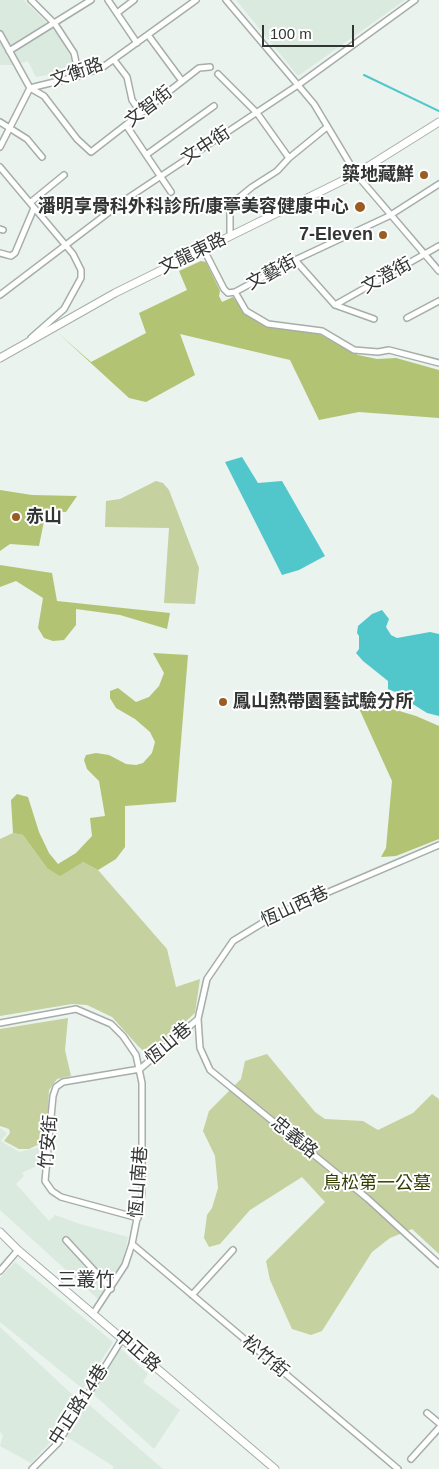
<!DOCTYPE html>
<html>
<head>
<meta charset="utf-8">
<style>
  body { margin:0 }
  #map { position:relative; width:439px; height:1469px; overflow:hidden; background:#eaf3ed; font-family:Arial,sans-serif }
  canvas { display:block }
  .scale { position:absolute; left:262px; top:25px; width:92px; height:22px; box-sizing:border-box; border:2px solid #313533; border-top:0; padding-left:6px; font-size:15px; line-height:18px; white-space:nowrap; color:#313533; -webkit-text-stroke:4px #fff; paint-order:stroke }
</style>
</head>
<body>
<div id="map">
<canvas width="439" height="1469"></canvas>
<div class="scale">100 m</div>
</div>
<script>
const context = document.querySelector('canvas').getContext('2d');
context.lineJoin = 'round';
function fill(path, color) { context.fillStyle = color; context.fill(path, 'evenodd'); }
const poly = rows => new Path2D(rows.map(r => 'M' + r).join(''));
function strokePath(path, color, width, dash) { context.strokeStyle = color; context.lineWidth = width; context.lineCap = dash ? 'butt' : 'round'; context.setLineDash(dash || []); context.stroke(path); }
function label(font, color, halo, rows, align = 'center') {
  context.font = font + ' Arial,"Noto Sans TC",sans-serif'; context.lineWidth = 4; context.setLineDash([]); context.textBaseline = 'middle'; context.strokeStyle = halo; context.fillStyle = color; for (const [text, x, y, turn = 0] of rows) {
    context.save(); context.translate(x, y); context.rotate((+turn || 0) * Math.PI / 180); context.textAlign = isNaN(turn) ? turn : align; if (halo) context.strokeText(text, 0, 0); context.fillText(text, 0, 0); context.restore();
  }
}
const built = poly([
  [0,0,24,0,47,23,60,37,72,60,73,70,36,77,28,61,15,65,0,65],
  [236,0,405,0,298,76],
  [0,1128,7,1133,1,1141,19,1152,45,1146,43,1163,22,1173,24,1176,16,1184,49,1221,55,1215,80,1224,128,1237,122,1265,99,1300,0,1210],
  [15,1262,113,1342,83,1389,0,1322,0,1278],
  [0,1327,78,1400,53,1439,31,1463,0,1446,3,1435,0,1432],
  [120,1348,148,1374,143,1382,180,1410,154,1449,92,1393],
  [86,1402,141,1450,163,1469,113,1469,113,1466,67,1437]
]);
const green = poly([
  [156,481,163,483,169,490,199,568,195,604,164,603,169,528,105,527,106,501,120,499],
  [13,833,23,835,47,868,75,865,83,862,98,870,167,949,176,987,200,979,195,1013,153,1051,147,1054,139,1047,112,1017,87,1005,72,1004,0,1016,0,839],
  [68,1018,65,1050,71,1076,57,1079,49,1090,46,1141,29,1149,19,1149,4,1141,10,1133,9,1129,0,1126,0,1029],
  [267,1054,315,1112,325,1119,363,1121,378,1130,413,1113,432,1094,439,1099,439,1254,412,1229,390,1238,372,1252,322,1331,311,1335,292,1329,270,1280,266,1261,325,1202,302,1177,250,1210,220,1244,209,1247,204,1238,207,1215,212,1208,218,1188,215,1156,203,1131,209,1111,241,1079,245,1061]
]);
const forest = poly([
  [201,261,206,262,220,291,219,296,222,302,233,297,244,312,265,326,319,334,358,355,377,359,396,358,439,370,439,418,359,412,319,420,290,360,180,334,195,375,146,402,129,398,58,333,91,362,146,333,139,313,187,290,179,271],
  [0,490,32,495,77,496,66,512,46,511,39,546,10,544,0,551],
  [0,565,52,573,57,601,170,613,167,629,120,615,76,609,76,625,64,640,53,641,44,638,38,628,43,598,16,581,0,587],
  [153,653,188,655,176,802,125,806,125,847,116,859,98,870,83,862,60,876,47,868,23,835,13,833,11,800,17,794,28,797,39,832,49,853,58,864,76,853,92,836,90,818,105,816,99,781,87,769,84,760,86,755,96,753,109,755,126,764,136,765,143,763,152,753,155,742,150,732,135,719,116,708,110,698,110,691,118,688,136,702,149,697,159,686,164,673],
  [357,704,396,710,416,716,439,726,439,839,396,856,381,857,386,848,392,781]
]);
const water = poly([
  [242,457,258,483,282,481,325,556,299,570,282,575,225,462],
  [382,610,389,619,386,627,391,635,397,638,430,632,439,634,439,716,427,713,408,701,400,694,388,689,388,681,363,661,356,653,359,649,359,636,357,633,358,626,372,614]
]);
const stream = poly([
  [364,75,439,111]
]);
const street = poly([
  [31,0,55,24,74,53,79,76],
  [108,0,137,43],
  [226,0,314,104,356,174,439,271],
  [117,13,134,0],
  [0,34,30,88],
  [148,35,182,81],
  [9,51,91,0],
  [114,60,127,77,132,100,141,113],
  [218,74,257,113,289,158,277,171,252,187,230,205,230,236],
  [30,88,44,96,77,139,91,152,199,68,210,67],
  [30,88,79,76,103,67,196,0],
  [0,122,27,139,42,157],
  [126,125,171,192],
  [0,147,30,88],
  [146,155,214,106],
  [289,158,327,127],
  [0,167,73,254,81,270,81,278,64,309,31,338],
  [31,202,64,175],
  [0,229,3,230],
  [203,248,224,289,228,293,235,292,295,260,389,216,439,184],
  [0,253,11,256,15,253,34,208],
  [295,260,335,305,374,319],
  [235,292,246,311,268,324,322,331,354,350,378,352,389,350,439,363],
  [0,295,125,200,298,85,415,0],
  [335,305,439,246],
  [407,318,439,301],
  [439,845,277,914,233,941,207,979,198,1019,200,1048,210,1070,368,1199,439,1264],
  [0,1023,76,1009,111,1024,123,1036,136,1055,142,1083,142,1193,132,1244,125,1265,93,1314],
  [140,1069,198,1019],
  [138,1218,61,1197,52,1191,45,1181,53,1096,56,1087,63,1082,140,1069],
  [66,1240,111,1289],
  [132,1244,398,1469],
  [0,1271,18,1250],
  [192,1295,233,1250],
  [427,1413,439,1423],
  [411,1459,439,1428],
  [32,1469,58,1443,122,1339]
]);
const secondary = poly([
  [0,358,115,293,356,174,439,122],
  [0,1232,18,1250,275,1469]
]);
const markers = [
  [424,175,5,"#9a5c22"],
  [360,207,6,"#9a5c22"],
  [383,235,5,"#9a5c22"],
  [16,517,5,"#9a5c22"],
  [223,702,5,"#9a5c22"]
];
const streetNames = [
  ["文衡路",77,73,-19],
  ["文智街",149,107,-38],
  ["文中街",206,146,-33],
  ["文龍東路",193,254,-26],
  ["文藝街",272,273,-28],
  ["文澄街",387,276,-29],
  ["恆山西巷",295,907,-25],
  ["恆山巷",169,1044,-40],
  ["忠義路",294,1138,39],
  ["竹安街",49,1142,-85],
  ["恆山南巷",139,1182,-86],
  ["中正路",137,1351,41],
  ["松竹街",265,1357,40],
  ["中正路14巷",79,1405,-57]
];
const poiNames = [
  ["築地藏鮮",414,175],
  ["潘明享骨科外科診所/康葶美容健康中心",349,207],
  ["7-Eleven",373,235],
  ["赤山",26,517,"left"],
  ["鳳山熱帶園藝試驗分所",233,702,"left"]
];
const parkNames = [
  ["鳥松第一公墓",377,1184]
];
const neighbourhoodNames = [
  ["三叢竹",86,1281]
];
fill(built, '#daeadf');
fill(green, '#c5d19e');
fill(forest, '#b2c373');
fill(water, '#51c7cb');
strokePath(stream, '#51c7cb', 2);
strokePath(street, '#a6aea9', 8);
strokePath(secondary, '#a6aea9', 9);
strokePath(street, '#fff', 5);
strokePath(secondary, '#fff', 7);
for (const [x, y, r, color] of markers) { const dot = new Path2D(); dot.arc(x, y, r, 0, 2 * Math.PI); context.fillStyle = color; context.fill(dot); strokePath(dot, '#fff', 2); }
label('18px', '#313533', '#fff', streetNames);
label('bold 18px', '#313533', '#fff', poiNames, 'right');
label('18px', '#343d00', '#fff', parkNames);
label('19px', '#313533', '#fff', neighbourhoodNames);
</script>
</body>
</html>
